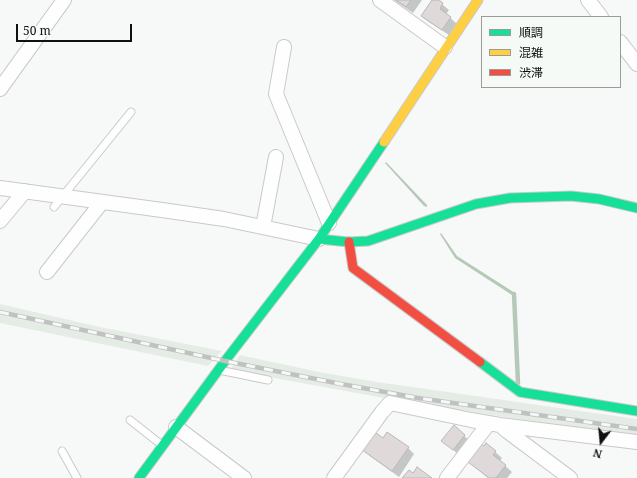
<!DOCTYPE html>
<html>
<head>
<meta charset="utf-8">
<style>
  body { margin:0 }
  #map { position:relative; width:637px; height:478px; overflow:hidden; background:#f7f9f8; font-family:"Noto Serif","Noto Sans JP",serif }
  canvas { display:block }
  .legend { position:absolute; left:481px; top:16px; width:140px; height:72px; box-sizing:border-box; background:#f6faf7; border:1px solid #9a9c9a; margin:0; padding:5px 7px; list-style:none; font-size:12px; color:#0f100f }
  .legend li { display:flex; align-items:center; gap:8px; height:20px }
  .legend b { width:20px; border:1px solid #9a9c9a }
  .north { position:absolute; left:581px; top:422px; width:40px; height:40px; -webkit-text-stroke:3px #f6faf7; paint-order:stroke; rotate:196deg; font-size:11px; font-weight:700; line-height:16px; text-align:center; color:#0f100f }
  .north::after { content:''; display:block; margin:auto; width:14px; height:18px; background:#0f100f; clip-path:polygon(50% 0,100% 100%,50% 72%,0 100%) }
  .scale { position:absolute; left:16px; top:24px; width:116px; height:18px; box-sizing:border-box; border:2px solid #0f100f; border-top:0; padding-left:5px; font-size:12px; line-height:14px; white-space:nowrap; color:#0f100f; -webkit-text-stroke:3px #f6faf7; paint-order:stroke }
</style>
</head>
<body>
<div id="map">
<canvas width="637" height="478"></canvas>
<ul class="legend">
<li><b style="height:5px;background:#16e098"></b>順調</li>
<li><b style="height:5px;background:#ffcf43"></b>混雑</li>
<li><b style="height:5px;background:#f24e42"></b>渋滞</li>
</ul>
<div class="north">N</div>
<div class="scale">50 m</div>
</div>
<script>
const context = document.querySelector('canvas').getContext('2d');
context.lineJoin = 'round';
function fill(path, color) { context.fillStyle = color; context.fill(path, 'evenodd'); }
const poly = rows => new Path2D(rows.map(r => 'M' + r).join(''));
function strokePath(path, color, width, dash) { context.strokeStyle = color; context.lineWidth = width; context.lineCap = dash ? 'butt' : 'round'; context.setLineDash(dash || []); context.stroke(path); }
const built = poly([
  [0,304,100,327,222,351,208,366,0,323],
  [240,355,319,372,377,382,637,419,637,436,511,418,384,398,230,370]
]);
const water = poly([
  [386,162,427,205,427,207,424,206,385,163],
  [441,233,457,256,515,293,512,295,455,258,440,234]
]);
const shadow = poly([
  [394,0,422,0,413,13],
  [433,0,437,0,449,10,446,14,457,24,449,35,429,22,422,16],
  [454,427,471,442,460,456,443,441],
  [383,439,408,448,414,454,399,477,370,456,363,450],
  [486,444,502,458,500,461,512,472,507,478,488,478,470,462]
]);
const stream = poly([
  [514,294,518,383]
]);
const building = poly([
  [396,0,411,0,406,7,396,0],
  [432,0,439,0,443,3,440,9,451,17,442,30,421,16,432,0],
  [454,425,465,435,453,450,441,441,454,425],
  [375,432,383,438,387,432,409,447,392,471,362,450,375,432],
  [486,443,496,451,493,455,506,465,496,478,489,478,468,462,482,444,484,446,486,443],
  [417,467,432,478,402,478,409,470,413,473,417,467]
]);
const lane = poly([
  [54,207,131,112],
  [219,370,268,380],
  [130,420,163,446],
  [62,451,77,478]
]);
const street = poly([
  [380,0,445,47],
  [588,0,601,17],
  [620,42,637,64],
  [284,47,276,94,329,223],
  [0,89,64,0],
  [0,188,162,210,224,219,319,239],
  [0,221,25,191],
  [263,227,276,157],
  [47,272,102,202],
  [500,425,637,442],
  [176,427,244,478],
  [334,478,382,412,390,403,471,420,500,425,507,431,570,478],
  [447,478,489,423]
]);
const fast = poly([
  [319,239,349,242,368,241,476,204,510,198,571,196,599,199,637,208],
  [480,362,520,392,637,411],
  [139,478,225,361,319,239,384,142]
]);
const slow = poly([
  [384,142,478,0]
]);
const jam = poly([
  [349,242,353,268,480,362]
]);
const rail = poly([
  [0,312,225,361,341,384,418,398,637,429]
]);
fill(built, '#e5ece6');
fill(water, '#b6c9b9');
fill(shadow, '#0003');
strokePath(stream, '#b6c9b9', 4.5);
fill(building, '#dfd9d9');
strokePath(building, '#b8b8b8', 1);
strokePath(lane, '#c8cac9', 9);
strokePath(street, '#c8cac9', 16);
strokePath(fast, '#c8cac9', 11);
strokePath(slow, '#c8cac9', 11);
strokePath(jam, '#c8cac9', 11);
strokePath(lane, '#fefefe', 7);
strokePath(street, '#fefefe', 14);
strokePath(fast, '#16e098', 9);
strokePath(slow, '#ffcf43', 9);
strokePath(jam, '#f24e42', 9);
strokePath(rail, '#c0c1c0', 4.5);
strokePath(rail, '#f6faf7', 3, [9]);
</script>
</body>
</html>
